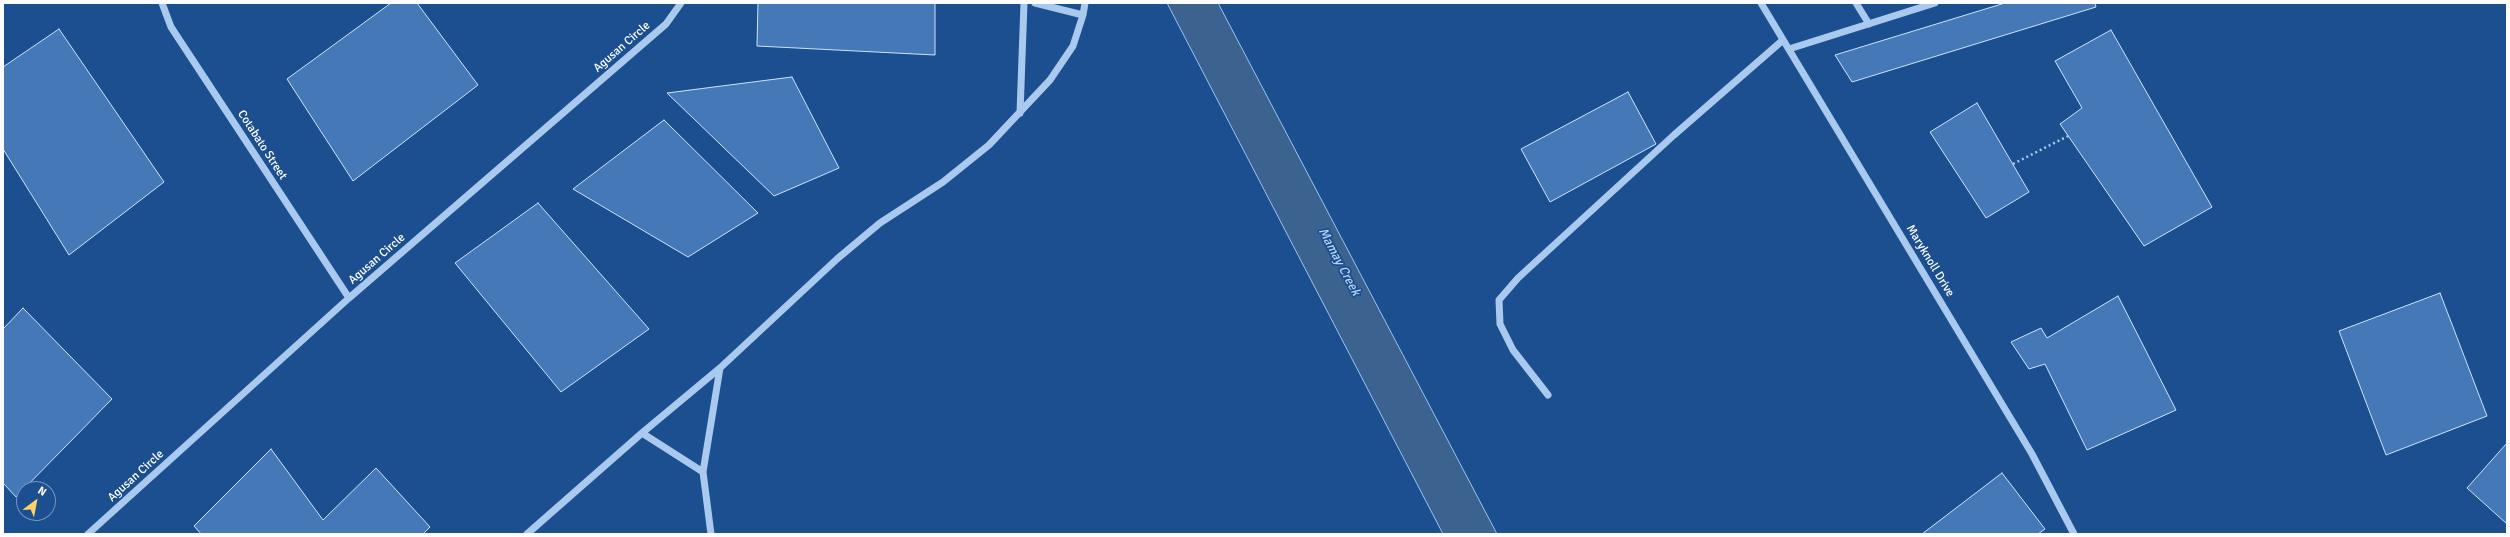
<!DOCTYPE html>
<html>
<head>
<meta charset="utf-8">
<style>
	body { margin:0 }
	#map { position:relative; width:2510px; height:537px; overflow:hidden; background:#1b4f8f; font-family:Signika,sans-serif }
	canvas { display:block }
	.frame { position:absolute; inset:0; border:4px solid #fff; pointer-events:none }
	.north { position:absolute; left:16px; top:481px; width:40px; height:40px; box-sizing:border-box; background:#1b4f8f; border:1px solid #7695bc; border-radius:50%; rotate:32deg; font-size:11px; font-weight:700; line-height:16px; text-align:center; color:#fff }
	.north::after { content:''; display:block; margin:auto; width:14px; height:18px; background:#ffd166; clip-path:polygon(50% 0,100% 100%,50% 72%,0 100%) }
</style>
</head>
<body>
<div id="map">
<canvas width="2510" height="537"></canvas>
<div class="frame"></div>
<div class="north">N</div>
</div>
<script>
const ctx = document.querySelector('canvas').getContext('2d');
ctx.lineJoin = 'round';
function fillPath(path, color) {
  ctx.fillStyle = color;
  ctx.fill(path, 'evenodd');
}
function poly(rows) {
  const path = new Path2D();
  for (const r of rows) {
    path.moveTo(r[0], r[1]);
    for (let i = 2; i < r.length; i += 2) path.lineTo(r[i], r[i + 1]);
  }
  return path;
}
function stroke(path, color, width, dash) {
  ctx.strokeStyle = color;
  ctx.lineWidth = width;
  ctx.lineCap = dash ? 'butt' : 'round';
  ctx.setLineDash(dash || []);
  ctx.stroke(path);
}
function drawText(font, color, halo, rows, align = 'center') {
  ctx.font = font + ' Signika,sans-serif';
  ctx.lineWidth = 3.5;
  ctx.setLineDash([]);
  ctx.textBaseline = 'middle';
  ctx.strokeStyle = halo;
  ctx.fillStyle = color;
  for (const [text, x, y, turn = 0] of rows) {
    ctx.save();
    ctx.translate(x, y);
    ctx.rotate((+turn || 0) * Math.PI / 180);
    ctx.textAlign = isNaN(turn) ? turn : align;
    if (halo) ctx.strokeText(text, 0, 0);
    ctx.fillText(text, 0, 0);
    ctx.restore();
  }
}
const water = poly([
	[1167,3,1218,3,1497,534,1443,534,1167,3]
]);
fillPath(water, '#3c6290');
stroke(water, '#9cc4f0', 1);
const building = poly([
	[391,3,417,3,478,85,353,181,287,79,391,3],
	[758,3,935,3,935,55,757,46,758,3],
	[2005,3,2095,3,2096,7,1852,82,1835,55,2005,3],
	[59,29,164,182,69,255,3,149,3,67,59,29],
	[2111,30,2212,207,2144,246,2060,124,2082,108,2055,61,2111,30],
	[792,77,839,168,774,196,667,93,792,77],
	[1628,92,1656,144,1550,202,1521,149,1628,92],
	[1977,103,2029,192,1986,218,1930,132,1977,103],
	[664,120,758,213,688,257,573,189,664,120],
	[538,203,649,329,561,392,455,263,538,203],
	[2440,293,2487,416,2386,455,2339,331,2440,293],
	[2118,296,2176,410,2087,450,2045,364,2029,369,2011,342,2041,328,2047,338,2118,296],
	[23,308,112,399,16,497,3,483,3,329,23,308],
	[2507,443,2507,524,2467,488,2507,443],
	[271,449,323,520,376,468,430,527,423,534,201,534,194,526,271,449],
	[2002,473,2045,529,2038,534,1922,534,2002,473]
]);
fillPath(building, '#4478b7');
stroke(building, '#cfe3fa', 1);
stroke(poly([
	[2013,164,2068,136]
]), '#a9c9ee', 2.5, [2, 3]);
stroke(poly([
	[162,3,171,27,349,298],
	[1035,3,1083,15],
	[1761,3,2032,454,2074,534],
	[1856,3,1869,24],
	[1789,49,1935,3],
	[1020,113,1024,3],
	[1548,395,1513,350,1500,324,1499,300,1518,278,1674,135,1783,40],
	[642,433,703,472],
	[88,534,349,298,666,24,681,3],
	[527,534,642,433,720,368,837,259,880,223,943,182,989,145,1050,80,1073,46,1083,15,1085,3],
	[711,534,703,472,720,368]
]), '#a9c9ee', 7);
drawText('12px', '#fff', '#1b4f8f', [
	["Agusan Circle",622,47,-41],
	["Cotabato Street",262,145,57],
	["Agusan Circle",377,259,-41],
	["Maryknoll Drive",1930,261,59],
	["Agusan Circle",136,476,-42]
]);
drawText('italic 13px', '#b5d3f5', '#1b4f8f', [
	["Mamay Creek",1339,262,62]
]);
</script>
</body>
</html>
